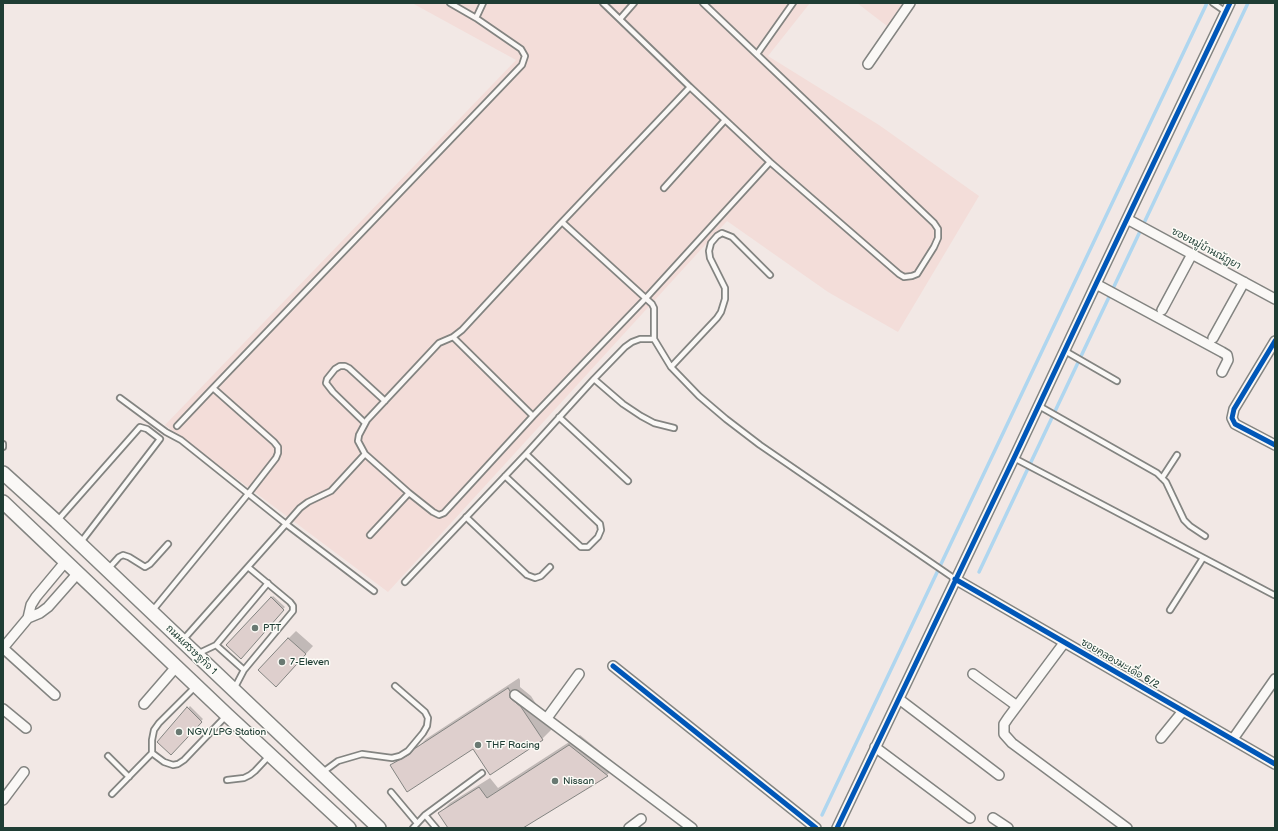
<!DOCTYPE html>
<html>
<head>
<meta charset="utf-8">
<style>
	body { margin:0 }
	#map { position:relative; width:1278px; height:831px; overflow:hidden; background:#f2e8e5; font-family:"Balsamiq Sans",sans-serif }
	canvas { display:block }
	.frame { position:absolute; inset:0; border:4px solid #1f3d34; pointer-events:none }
</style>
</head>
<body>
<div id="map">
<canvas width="1278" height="831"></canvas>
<div class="frame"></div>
</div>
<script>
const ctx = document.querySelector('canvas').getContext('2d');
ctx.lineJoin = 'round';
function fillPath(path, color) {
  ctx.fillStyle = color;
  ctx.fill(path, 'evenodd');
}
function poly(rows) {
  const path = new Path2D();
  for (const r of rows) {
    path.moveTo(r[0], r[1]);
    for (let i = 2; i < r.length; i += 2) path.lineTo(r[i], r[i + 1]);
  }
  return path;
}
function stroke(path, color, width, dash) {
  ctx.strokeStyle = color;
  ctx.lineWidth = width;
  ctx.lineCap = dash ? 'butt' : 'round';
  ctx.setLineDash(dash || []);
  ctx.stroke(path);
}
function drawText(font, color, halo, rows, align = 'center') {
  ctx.font = font + ' "Balsamiq Sans","Playpen Sans Thai",sans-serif';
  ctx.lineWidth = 3;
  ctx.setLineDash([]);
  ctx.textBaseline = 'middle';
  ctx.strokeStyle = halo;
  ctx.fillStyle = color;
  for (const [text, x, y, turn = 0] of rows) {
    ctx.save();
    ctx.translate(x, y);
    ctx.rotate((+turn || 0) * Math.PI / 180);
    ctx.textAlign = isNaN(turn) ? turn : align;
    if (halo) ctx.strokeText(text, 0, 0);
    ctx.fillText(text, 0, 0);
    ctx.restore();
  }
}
fillPath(poly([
	[412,3,810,3,768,56,879,125,979,196,898,332,828,292,727,221,388,592,165,425,516,60],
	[857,3,903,3,887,26]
]), '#f3ddd9');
fillPath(poly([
	[273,596,285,607,243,655,227,645],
	[296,631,313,646,284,678,288,639],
	[519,678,520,680,520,687,531,696,552,729,542,739,473,748,391,766,401,755,420,745,426,739],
	[190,706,203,719,171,754,158,742],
	[580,735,617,765,607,775,521,828,449,828,440,813,450,803,490,778,498,788]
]), '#0003');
stroke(poly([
	[979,572,1248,3],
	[822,815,1207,3]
]), '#afd6ef', 3.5);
const building = poly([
	[271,597,284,610,241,659,226,645,271,597],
	[288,638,306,654,276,687,258,670,288,638],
	[508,688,510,691,510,698,521,707,543,740,490,775,473,749,407,792,390,765,410,754,414,749,508,688],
	[187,707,202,722,171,755,157,742,187,707],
	[569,745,608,776,523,828,448,828,438,813,479,787,487,798,569,745]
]);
fillPath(building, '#decfcd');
stroke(building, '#838481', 1);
const lane = poly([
	[450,3,476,18],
	[603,3,690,87,562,222,652,304,654,308,654,339,671,367,699,396,726,419,760,445,955,579],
	[1213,3,1226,12],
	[620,19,634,3],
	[757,54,793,3],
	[690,87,770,162,899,274,904,277,912,276,917,274,934,247,938,238,938,229,934,223,703,3],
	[664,188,725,120],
	[453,337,533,416,646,298,770,162],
	[1065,351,1117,381],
	[671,367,717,318,721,312,725,299,725,288,710,258,709,251,711,243,717,236,722,233,732,237,770,275],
	[594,379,623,404,641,416,654,423,674,428],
	[120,398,166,432,181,440,286,524,183,640],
	[1039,406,1157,473,1166,482,1184,520,1190,526,1205,536],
	[559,417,628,481],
	[365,423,333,392,326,383,327,379,335,369,340,366,345,366,349,368,385,401],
	[177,426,213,388],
	[3,444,3,447],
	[365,454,358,441,359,435,367,420,439,343,453,337,462,330,562,222],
	[1014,458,1274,595],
	[505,476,581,547,588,547,598,537,601,530,600,524,526,454],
	[1162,478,1177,455],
	[466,517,527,575,535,578,541,576,550,567],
	[58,520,140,427,147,429,160,439,81,542],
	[370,535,409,493],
	[109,568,119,557,123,555,129,557,145,567,150,564,168,544],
	[405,582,526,454,594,379,625,347,632,342,640,339,654,339],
	[374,591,286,524,300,508,308,502,331,491,365,454,409,493,433,512,439,515,444,513,533,416],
	[153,610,248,494,276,458,278,453,278,447,274,442,213,388,522,65,525,56,521,49,476,18,483,3],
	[1170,610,1203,558],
	[216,645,268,583],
	[197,654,216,645,244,670,234,689],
	[244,670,293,611,293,606,290,602,248,567],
	[196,686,159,723,154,730,152,740,152,753,164,762,173,765,178,764,184,760,227,715],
	[108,756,129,777],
	[323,772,338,761,362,754,392,758,400,756,408,751,423,733,427,726,428,718,425,712,395,686],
	[227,780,244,778,250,775,255,771,269,756],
	[391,792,417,823],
	[112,794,152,753],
	[425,815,436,828],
	[413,828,425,815,482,773]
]);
const street = poly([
	[868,64,910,3],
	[1127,219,1275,299],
	[1096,284,1222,352,1227,355,1228,360,1222,372],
	[1162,310,1192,254],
	[1213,338,1244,282],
	[1275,341,1234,409,1232,418,1235,424,1275,445],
	[955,579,1275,764],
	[28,618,40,613,48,607,78,573],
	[1064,643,1008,718,1004,724,1004,734,1012,743,1127,828],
	[3,648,28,618,31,605,36,597,66,561],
	[3,648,55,695],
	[613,666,816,828],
	[973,674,1017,706],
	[515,695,692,828],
	[899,699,999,775],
	[144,704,176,667],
	[3,709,26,728],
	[547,718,579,674],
	[1161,738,1183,711],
	[1233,739,1275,679],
	[875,747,970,818],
	[3,800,24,772],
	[993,818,1008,828],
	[629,828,641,819],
	[837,828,1014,458,1096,284,1230,3]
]);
const secondary = poly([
	[3,473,56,521,379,828],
	[3,502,227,715,349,828]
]);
stroke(lane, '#838481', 8);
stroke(street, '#838481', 12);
stroke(secondary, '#838481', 16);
stroke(lane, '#faf8f6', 4.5);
stroke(street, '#faf8f6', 9);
stroke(secondary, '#faf8f6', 13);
stroke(poly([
	[1275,341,1234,409,1232,418,1235,424,1275,445],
	[955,579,1275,764],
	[613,666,816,828],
	[837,828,1014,458,1096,284,1230,3]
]), '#0057b8', 5);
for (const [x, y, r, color] of [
	[255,628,4,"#697972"],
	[282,662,4,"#697972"],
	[179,732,4,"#697972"],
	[478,745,4,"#697972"],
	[555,781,4,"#697972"]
]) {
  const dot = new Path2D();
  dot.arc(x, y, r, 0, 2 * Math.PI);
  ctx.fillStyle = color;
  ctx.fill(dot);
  stroke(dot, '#fdfcf7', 1.5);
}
drawText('10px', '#1f3d34', '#fdfcf7', [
	["ซอยหมู่บ้านณัฏยา",1206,249,28],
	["ถนนเศรษฐกิจ 1",191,650,44],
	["ซอยคลองมะเดื่อ 6/2",1120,664,30]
]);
drawText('10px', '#1f3d34', '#fdfcf7', [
	["PTT",263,628],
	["7-Eleven",290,662],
	["NGV/LPG Station",187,732],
	["THF Racing",486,745],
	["Nissan",563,781]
], 'left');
</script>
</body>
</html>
